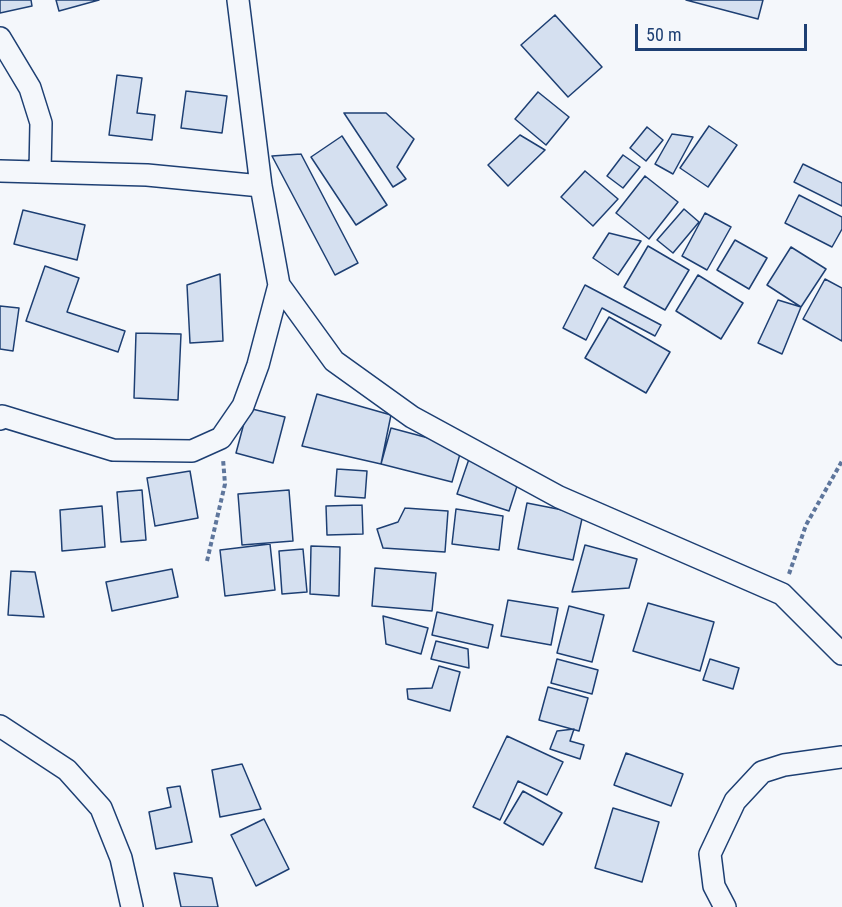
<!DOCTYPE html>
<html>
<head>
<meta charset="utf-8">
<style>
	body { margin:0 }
	#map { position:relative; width:842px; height:907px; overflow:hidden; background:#f4f7fb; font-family:"Roboto Condensed",sans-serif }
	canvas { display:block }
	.scale { position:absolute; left:635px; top:24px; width:172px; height:27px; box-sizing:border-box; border:3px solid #1d3f73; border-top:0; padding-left:8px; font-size:18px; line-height:21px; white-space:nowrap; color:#1d3f73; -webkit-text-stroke:4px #f4f7fb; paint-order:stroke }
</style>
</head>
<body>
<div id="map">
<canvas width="842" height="907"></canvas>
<div class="scale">50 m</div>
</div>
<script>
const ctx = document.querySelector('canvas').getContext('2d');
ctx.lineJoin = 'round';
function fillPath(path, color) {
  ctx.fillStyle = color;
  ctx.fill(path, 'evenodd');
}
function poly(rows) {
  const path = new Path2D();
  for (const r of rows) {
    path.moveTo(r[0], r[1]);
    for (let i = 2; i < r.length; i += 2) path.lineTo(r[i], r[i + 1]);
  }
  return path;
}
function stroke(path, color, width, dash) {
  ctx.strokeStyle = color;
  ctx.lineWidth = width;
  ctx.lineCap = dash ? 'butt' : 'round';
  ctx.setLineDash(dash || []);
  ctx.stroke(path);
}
const building = poly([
	[0,0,31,0,32,6,0,13,0,0],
	[56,0,99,0,59,11,56,0],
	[686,0,763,0,758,19,686,0],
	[555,15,602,67,568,97,521,45,555,15],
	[117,75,142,78,137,113,155,115,152,140,109,135,117,75],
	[186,91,227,96,222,133,181,128,186,91],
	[538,92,569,117,546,145,515,119,538,92],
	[344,113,386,113,414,139,397,167,406,179,393,187,344,113],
	[709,126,737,145,708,187,680,168,709,126],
	[647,127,663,140,646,161,630,148,647,127],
	[672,134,693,137,673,174,655,164,672,134],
	[520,135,545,150,508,186,488,165,520,135],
	[342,136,387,205,356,225,311,157,342,136],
	[301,154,358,263,335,275,272,156,301,154],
	[623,155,640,167,623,188,607,176,623,155],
	[803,164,842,183,842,206,794,182,803,164],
	[585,171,618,199,593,226,561,197,585,171],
	[645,176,678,202,649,239,616,213,645,176],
	[799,195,842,217,842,229,832,247,785,223,799,195],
	[684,209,699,222,673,253,657,240,684,209],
	[23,210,85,225,77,260,14,244,23,210],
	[705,213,731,227,707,270,682,256,705,213],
	[609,233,641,241,618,275,593,258,609,233],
	[735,240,767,258,749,289,717,270,735,240],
	[648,246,689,270,665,310,624,287,648,246],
	[791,247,826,269,801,307,767,285,791,247],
	[45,266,79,278,67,312,125,331,118,352,26,321,45,266],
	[220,274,223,341,190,343,187,285,220,274],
	[698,275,743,303,721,339,676,311,698,275],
	[825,279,842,288,842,341,803,319,825,279],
	[585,285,661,325,655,336,602,308,586,340,563,328,585,285],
	[778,300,801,307,782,354,758,343,778,300],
	[0,306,19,308,13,351,0,349,0,306],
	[609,317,670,352,646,393,585,358,609,317],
	[136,333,181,334,178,400,134,398,136,333],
	[317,394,391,415,381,464,302,446,317,394],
	[248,408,285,417,273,463,236,453,248,408],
	[391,428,462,447,452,482,381,464,391,428],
	[469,459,518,483,509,511,457,494,469,459],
	[337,469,367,471,365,498,335,496,337,469],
	[190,471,198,518,155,526,147,478,190,471],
	[142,490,146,540,121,542,117,492,142,490],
	[289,490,293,541,242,545,238,494,289,490],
	[527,503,583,514,573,560,518,549,527,503],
	[362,505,363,534,327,535,326,506,362,505],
	[102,506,105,547,62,551,60,510,102,506],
	[405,508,448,511,445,552,383,548,377,529,398,522,405,508],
	[456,509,503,516,499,550,452,544,456,509],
	[270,544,275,590,225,596,220,550,270,544],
	[585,545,637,559,629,588,572,592,585,545],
	[311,546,340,547,339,596,310,594,311,546],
	[303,549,307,592,282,594,279,551,303,549],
	[375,568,436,573,432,611,372,606,375,568],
	[172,569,178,597,112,611,106,582,172,569],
	[11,571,35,572,44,617,8,615,11,571],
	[508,600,558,608,551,645,501,636,508,600],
	[648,603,714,622,700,671,633,651,648,603],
	[569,606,604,615,592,662,557,653,569,606],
	[437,612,493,625,488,648,432,635,437,612],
	[383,616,428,628,421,654,386,644,383,616],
	[436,641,468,649,469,668,431,659,436,641],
	[557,659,598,670,592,694,551,683,557,659],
	[710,659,739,668,733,689,703,680,710,659],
	[439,666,460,672,450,711,408,699,407,689,432,688,439,666],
	[548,687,588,698,579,731,539,720,548,687],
	[574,729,570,741,584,745,580,759,550,749,557,731,574,729],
	[507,736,563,762,547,795,518,781,500,820,473,807,507,736],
	[626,753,683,774,671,806,614,785,626,753],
	[242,764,261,809,220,817,212,770,242,764],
	[180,786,192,842,156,849,149,812,171,807,167,788,180,786],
	[523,791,562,813,543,845,504,823,523,791],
	[613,808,659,822,642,882,595,868,613,808],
	[264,819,289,869,256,886,231,835,264,819],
	[174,873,212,878,218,907,181,907,174,873]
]);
fillPath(building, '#d5e0f0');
stroke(building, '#1d3f73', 1.5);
const street = poly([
	[238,0,261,186,279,285,334,361,412,417,559,497,782,594,842,654],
	[0,38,30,88,41,123,40,172],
	[0,171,147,175,261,186],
	[0,419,2,416,113,450,192,451,221,438,243,406,258,365,279,285],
	[0,726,67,770,101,808,121,858,132,907],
	[725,907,714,886,710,854,735,801,762,772,784,765,842,757]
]);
stroke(street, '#1d3f73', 24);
stroke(poly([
	[207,561,225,484,223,459],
	[789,574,806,525,842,461]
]), '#5e769c', 4, [4.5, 3]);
stroke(street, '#f4f7fb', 21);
</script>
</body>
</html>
